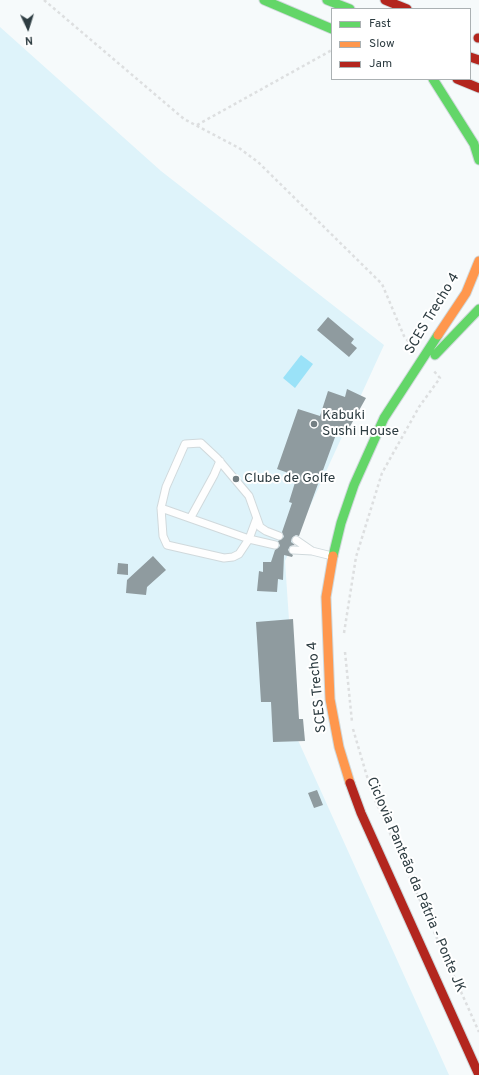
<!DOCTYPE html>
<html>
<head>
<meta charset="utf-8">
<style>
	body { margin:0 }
	#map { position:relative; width:479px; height:1075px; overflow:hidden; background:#f6fafb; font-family:Overpass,sans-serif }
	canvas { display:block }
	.legend { position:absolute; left:331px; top:8px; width:140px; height:72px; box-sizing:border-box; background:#fff; border:1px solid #abb1b3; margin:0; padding:5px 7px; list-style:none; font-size:12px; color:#2e3d42 }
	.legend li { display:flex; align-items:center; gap:8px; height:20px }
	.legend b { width:20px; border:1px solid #abb1b3 }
	.north { position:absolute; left:8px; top:8px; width:40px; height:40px; -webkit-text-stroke:3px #fff; paint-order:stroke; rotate:176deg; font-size:11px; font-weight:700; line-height:16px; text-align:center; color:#2e3d42 }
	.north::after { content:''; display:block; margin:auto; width:14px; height:18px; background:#2e3d42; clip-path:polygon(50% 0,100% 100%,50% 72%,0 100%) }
</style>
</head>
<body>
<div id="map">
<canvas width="479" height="1075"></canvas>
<ul class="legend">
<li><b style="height:5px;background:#63d668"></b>Fast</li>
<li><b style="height:5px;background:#ff974d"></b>Slow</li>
<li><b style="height:5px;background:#b3261e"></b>Jam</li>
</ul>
<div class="north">N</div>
</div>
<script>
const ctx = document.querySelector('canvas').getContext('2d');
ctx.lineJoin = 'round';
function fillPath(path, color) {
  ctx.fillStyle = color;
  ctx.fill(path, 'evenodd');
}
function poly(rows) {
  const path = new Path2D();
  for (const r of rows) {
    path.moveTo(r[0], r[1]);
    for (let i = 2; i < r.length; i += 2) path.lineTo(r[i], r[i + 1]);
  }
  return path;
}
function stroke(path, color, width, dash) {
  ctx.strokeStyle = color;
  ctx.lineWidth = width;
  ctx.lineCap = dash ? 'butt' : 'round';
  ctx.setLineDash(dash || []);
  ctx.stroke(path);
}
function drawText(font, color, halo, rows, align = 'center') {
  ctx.font = font + ' Overpass,sans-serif';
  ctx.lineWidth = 4;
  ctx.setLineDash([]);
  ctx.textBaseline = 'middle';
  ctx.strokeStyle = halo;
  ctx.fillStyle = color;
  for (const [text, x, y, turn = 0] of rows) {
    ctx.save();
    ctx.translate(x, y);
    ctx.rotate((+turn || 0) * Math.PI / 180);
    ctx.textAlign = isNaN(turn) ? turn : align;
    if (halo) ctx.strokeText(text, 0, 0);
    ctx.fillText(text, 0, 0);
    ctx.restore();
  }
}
fillPath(poly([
	[0,27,161,171,384,345,285,561,297,738,449,1075,0,1075]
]), '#def3fa');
fillPath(poly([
	[301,355,313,364,295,388,283,378]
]), '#9ae2f8');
fillPath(poly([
	[328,317,354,339,351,343,357,348,349,357,317,330],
	[347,389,366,398,348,430,345,429,344,431,338,429,299,536,296,535,292,538,291,542,295,545,290,546,288,550,293,555,292,557,284,555,283,580,278,579,277,592,257,591,259,571,263,572,263,562,271,562,275,550,280,546,278,541,284,537,282,532,292,503,289,502,297,476,277,469,298,409,320,416,328,391,345,397],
	[153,556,166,570,147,587,146,595,126,593,127,580],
	[118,563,128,564,128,575,117,574],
	[293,619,299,719,303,719,305,741,273,742,271,702,261,702,256,622],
	[317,790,323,805,314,808,308,793]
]), '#8f9b9f');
const lane = poly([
	[161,508,249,539,275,545],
	[191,517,214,475,220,461],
	[256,520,249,539,239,554,233,557,224,558,167,545,163,536,161,508,166,487,185,444,201,443,217,458,249,496,260,527,266,531,279,536],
	[296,540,312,551],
	[293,550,312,551,332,556]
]);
const fast = poly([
	[264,0,332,29],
	[327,0,350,9],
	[433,79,474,144,479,160],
	[435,355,479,309],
	[333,556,341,523,354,485,384,418,438,335]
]);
const slow = poly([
	[438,335,466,293,479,261],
	[333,556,326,597,330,699,339,747,350,783]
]);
const jam = poly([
	[385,0,407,9],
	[478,38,479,38],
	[470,57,479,60],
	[457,79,479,88],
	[350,783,361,813,479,1075]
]);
stroke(lane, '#d0d9dc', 9);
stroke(fast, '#d0d9dc', 11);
stroke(slow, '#d0d9dc', 11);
stroke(jam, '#d0d9dc', 11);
stroke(poly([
	[44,0,184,119,239,148,258,162,382,284,404,336,412,346],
	[197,125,332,50],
	[344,633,356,557,382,473,419,407,440,378,433,370],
	[345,652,352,722],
	[353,729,371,790],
	[375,800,479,1032]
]), '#dddfe0', 2.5, [3, 3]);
stroke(lane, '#fefefe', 7);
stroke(fast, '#63d668', 9);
stroke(slow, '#ff974d', 9);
stroke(jam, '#b3261e', 9);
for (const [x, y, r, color] of [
	[314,424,4,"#747f83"],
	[236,479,4,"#747f83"]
]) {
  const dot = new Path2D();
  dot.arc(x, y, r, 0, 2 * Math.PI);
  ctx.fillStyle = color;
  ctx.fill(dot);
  stroke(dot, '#fff', 1.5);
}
drawText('14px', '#2e3d42', '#fff', [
	["SCES Trecho 4",433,314,-59],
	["SCES Trecho 4",318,687,-96],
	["Ciclovia Panteão da Pátria - Ponte JK",415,885,67]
]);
drawText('14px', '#2e3d42', '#fff', [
	["Kabuki",322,416],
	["Sushi House",322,432],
	["Clube de Golfe",244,479]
], 'left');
</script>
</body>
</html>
